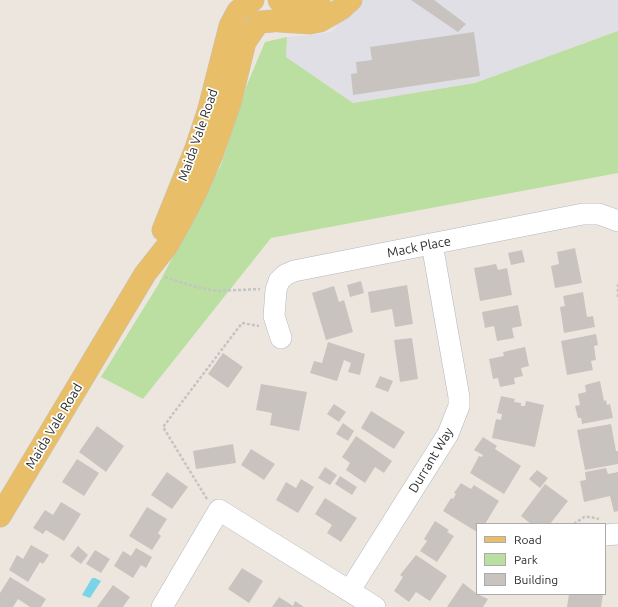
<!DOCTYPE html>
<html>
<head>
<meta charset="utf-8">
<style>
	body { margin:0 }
	#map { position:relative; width:618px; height:607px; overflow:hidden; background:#ede6df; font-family:Ubuntu,sans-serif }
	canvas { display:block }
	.legend { position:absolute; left:476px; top:523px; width:130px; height:72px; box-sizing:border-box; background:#fff; border:1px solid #ababab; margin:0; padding:5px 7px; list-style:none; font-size:12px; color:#2c2c2c }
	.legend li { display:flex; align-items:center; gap:8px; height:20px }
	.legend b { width:20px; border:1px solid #ababab }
</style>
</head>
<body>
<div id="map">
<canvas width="618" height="607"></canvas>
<ul class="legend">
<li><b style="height:5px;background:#e8be69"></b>Road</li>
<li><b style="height:11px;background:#bbdfa0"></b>Park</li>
<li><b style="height:11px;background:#c8c3bf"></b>Building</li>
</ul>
</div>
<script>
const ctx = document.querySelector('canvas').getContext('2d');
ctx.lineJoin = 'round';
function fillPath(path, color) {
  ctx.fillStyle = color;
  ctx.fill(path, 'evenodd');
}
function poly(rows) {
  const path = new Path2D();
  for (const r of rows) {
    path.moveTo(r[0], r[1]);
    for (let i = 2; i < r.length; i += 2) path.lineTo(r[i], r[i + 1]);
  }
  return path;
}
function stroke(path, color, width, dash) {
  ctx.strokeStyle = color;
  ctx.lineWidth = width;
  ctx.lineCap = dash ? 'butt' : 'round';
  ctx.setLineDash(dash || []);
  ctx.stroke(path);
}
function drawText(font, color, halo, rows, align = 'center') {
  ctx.font = font + ' Ubuntu,sans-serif';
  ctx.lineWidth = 3.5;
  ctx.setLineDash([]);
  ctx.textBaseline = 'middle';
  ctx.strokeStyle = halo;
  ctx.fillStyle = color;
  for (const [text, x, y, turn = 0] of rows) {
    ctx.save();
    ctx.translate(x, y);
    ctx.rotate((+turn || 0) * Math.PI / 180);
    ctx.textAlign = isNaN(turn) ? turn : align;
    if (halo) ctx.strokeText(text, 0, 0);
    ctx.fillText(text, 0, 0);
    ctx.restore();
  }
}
fillPath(poly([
	[361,0,618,0,618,31,475,83,353,103,286,57,287,37,313,35,331,32]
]), '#e0dfe6');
fillPath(poly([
	[618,31,618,173,271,238,143,399,101,377,158,285,221,165,246,87,265,42,287,37,286,57,353,103,475,83]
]), '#bbdfa0');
fillPath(poly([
	[92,578,95,578,101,581,90,598,82,595]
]), '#7ad4e7');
fillPath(poly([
	[411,0,434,0,466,24,458,32],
	[474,32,480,76,353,95,351,74,357,73,356,62,372,60,370,47],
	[575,248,582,283,555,288,551,266,559,264,557,252],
	[522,250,525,262,511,265,508,253],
	[496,264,498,270,507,268,512,295,480,301,474,268],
	[361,281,364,293,350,297,347,285],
	[407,285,413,324,395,327,392,309,371,313,368,292],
	[334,286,339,302,344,300,353,332,326,340,312,293],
	[583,292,587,317,593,316,595,327,564,333,560,307,565,306,563,296],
	[518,305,522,326,512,328,514,338,497,341,494,326,485,328,482,312],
	[596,334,598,345,594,346,596,360,591,361,593,370,567,375,561,341],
	[412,338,418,379,400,382,394,340],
	[328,342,365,354,360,375,348,372,351,363,344,360,337,381,310,373,314,361,322,363],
	[525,347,529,366,521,368,523,376,514,378,515,384,500,387,498,378,493,379,489,359,504,356,503,352],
	[223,353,243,367,228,388,208,374],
	[380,376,393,381,388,392,375,387],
	[600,381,604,401,606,400,607,405,610,404,613,418,582,424,581,418,578,418,575,406,580,405,578,394,586,392,585,385],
	[261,384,307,392,299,431,270,425,272,413,256,410],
	[501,396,515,399,514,402,521,403,521,406,525,406,526,401,544,405,535,447,492,438,496,419,501,420,502,414,497,413],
	[334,404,346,412,339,422,327,414],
	[371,411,405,432,394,449,361,428],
	[343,423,354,431,348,441,336,434],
	[611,424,616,451,618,451,618,464,585,470,577,430],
	[97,426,124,446,106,472,79,452],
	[356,436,392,461,384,473,375,467,365,483,346,470,350,463,342,457],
	[483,437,497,446,495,449,521,466,504,494,470,473,479,456,482,457,483,455,474,450],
	[233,444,236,463,196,469,193,451],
	[251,449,275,464,264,480,241,465],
	[77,459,99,473,84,496,62,482],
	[325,467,337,475,330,485,318,478],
	[606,468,608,474,618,472,618,511,614,512,610,496,584,502,580,481,586,480,585,472],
	[537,470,548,478,540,488,529,479],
	[167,472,188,487,172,509,151,495],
	[340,476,357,487,352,495,335,484],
	[301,479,314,487,298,513,276,500,286,482,296,488],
	[461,483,471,489,474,485,499,501,485,524,477,524,477,532,443,511,451,498,453,499,456,494,454,493],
	[545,484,568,501,550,524,531,524,521,516],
	[325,498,357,518,341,542,327,533,332,525,315,514],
	[61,502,81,514,64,541,46,530,43,534,33,528,45,510,53,515],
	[147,507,167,519,158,533,161,536,152,550,129,536],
	[435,521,449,530,447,532,454,536,437,562,420,551,427,541,424,539],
	[31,545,49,555,43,564,40,562,28,582,9,570,17,555,23,559],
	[78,546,88,555,81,564,70,556],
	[136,548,152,557,146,568,141,565,133,578,114,566,123,551,131,556],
	[95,550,110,559,101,573,86,564],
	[416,555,447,576,430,601,416,592,409,602,394,591,403,577,400,575],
	[242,568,263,581,249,603,228,589],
	[10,577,46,599,41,607,30,607,18,599,13,607,0,607,0,593],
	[463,583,477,594,488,599,483,607,447,607],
	[113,585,130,597,123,607,97,607],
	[569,594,603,594,601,607,567,607],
	[279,597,293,606,295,601,304,607,272,607]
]), '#c8c3bf');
const minor = poly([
	[281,338,274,316,276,290,279,281,285,275,294,271,583,214,599,214,618,221],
	[605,535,618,534],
	[350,590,448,434,459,406,459,397,432,244],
	[162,607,219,510,375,607]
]);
const major = poly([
	[279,0,307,3,319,0],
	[279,21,310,23,320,21,341,9,351,0],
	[163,230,196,148,208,112,230,26,238,11,253,0],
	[0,516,145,274,167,246,181,221,196,192,212,155,230,103,245,42,256,26,260,22,273,21]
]);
stroke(minor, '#b3b6be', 22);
stroke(major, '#c4c4c4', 23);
stroke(poly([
	[165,277,196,287,217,291,260,289],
	[618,284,618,299],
	[207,499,163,427,242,323,259,326],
	[574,524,584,517,591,517,599,519]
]), '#c4c4c4', 2.5, [3, 2]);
stroke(minor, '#fff', 21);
stroke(major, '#e8be69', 22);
drawText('13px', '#2c2c2c', '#fff', [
	["Maida Vale Road",198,135,-71],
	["Mack Place",419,247,-11],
	["Maida Vale Road",54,426,-59],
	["Durrant Way",431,460,-59]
]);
</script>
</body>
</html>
